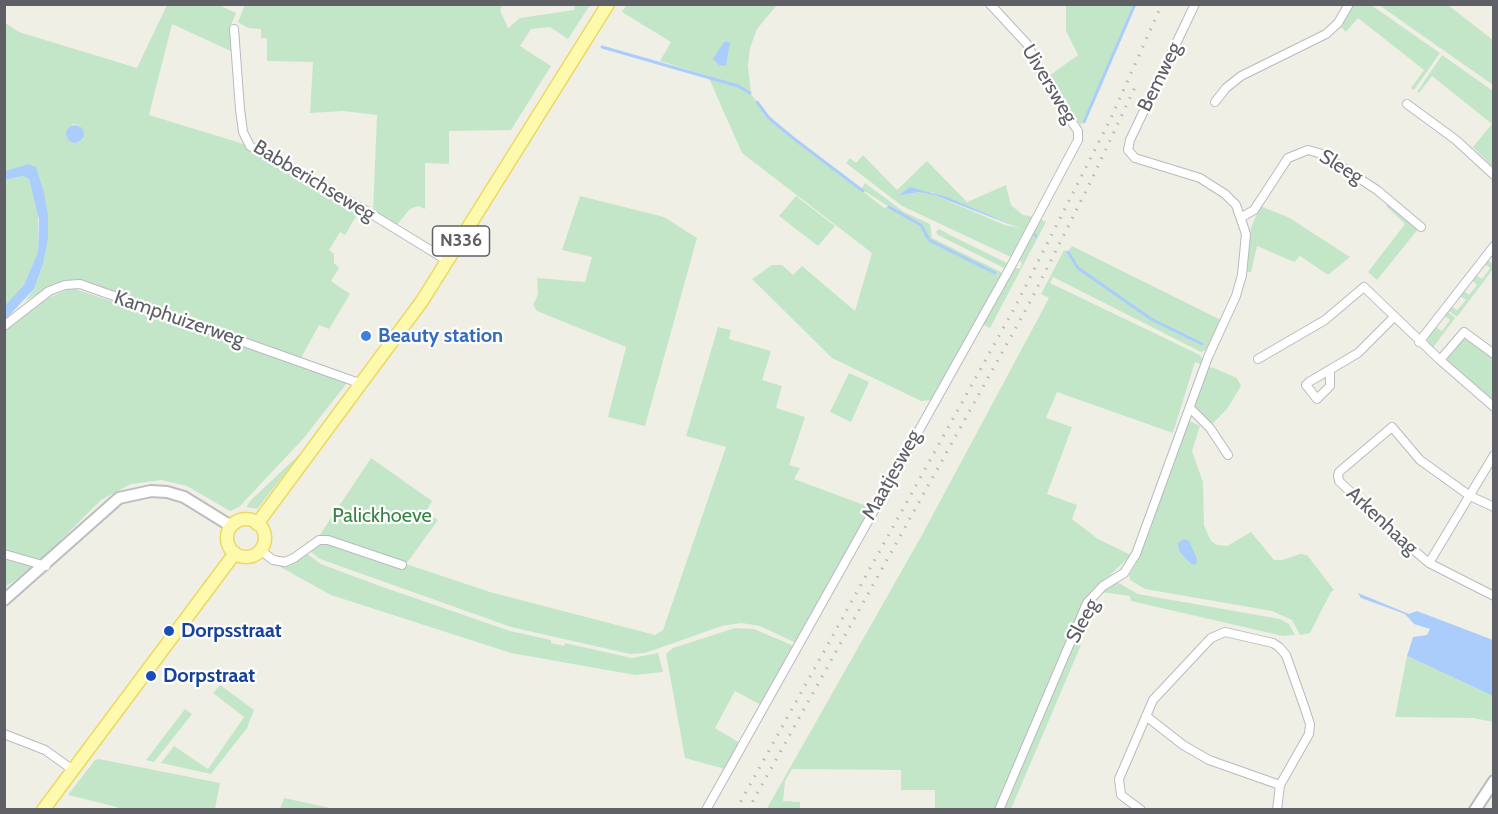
<!DOCTYPE html>
<html>
<head>
<meta charset="utf-8">
<style>
	body { margin:0 }
	#map { position:relative; width:1498px; height:814px; overflow:hidden; background:#f0efe6; font-family:Cabin,sans-serif }
	canvas { display:block }
	.frame { position:absolute; inset:0; border:6px solid #5e6066; pointer-events:none }
</style>
</head>
<body>
<div id="map">
<canvas width="1498" height="814"></canvas>
<div class="frame"></div>
</div>
<script>
const ctx = document.querySelector('canvas').getContext('2d');
ctx.lineJoin = 'round';
function fillPath(path, color) {
  ctx.fillStyle = color;
  ctx.fill(path, 'evenodd');
}
function poly(rows) {
  const path = new Path2D();
  for (const r of rows) {
    if (r.length === 3) {
      path.moveTo(r[0] + r[2], r[1]);
      path.arc(r[0], r[1], r[2], 0, 2 * Math.PI);
      continue;
    }
    path.moveTo(r[0], r[1]);
    for (let i = 2; i < r.length; i += 2) path.lineTo(r[i], r[i + 1]);
  }
  return path;
}
function stroke(path, color, width, dash) {
  ctx.strokeStyle = color;
  ctx.lineWidth = width;
  ctx.lineCap = dash ? 'butt' : 'round';
  ctx.setLineDash(dash || []);
  ctx.stroke(path);
}
function drawText(font, color, halo, rows, align = 'center') {
  ctx.font = font + ' Cabin,sans-serif';
  ctx.lineWidth = 4.5;
  ctx.setLineDash([]);
  ctx.textBaseline = 'middle';
  ctx.strokeStyle = halo;
  ctx.fillStyle = color;
  for (const [text, x, y, turn = 0] of rows) {
    ctx.save();
    ctx.translate(x, y);
    ctx.rotate((+turn || 0) * Math.PI / 180);
    ctx.textAlign = isNaN(turn) ? turn : align;
    if (halo) ctx.strokeText(text, 0, 0);
    ctx.fillText(text, 0, 0);
    ctx.restore();
  }
}
fillPath(poly([
	[503,4,500,10,508,28,520,18,574,10,575,5,590,5,568,39,550,27,531,29,520,46,551,66,511,130,449,131,449,164,425,163,425,209,418,206,410,209,396,226,373,212,377,115,343,111,310,113,313,62,267,61,267,38,261,38,261,29,248,28,238,22,245,5],
	[627,4,777,5,757,29,750,48,748,66,751,94,768,117,884,208,888,206,861,189,865,183,904,212,930,224,932,238,1001,272,1003,276,931,400,921,401,832,358,752,279,772,265,782,265,793,275,802,266,855,311,872,253,742,153,708,76,660,61,671,42,622,12],
	[167,5,219,5,236,13,230,27,233,52,172,24,149,115,247,145,360,210,345,235,340,232,329,250,334,254,334,263,339,268,331,281,350,294,329,329,319,325,301,358,184,318,68,282,56,284,25,301,34,289,43,264,48,240,48,215,28,164,5,171,4,22,19,32,137,68],
	[73,124,79,125,83,139,78,143,70,141,66,136],
	[1066,5,1135,5,1081,125,1066,107,1049,76,1078,55,1066,31],
	[1352,5,1371,5,1440,53,1414,90,1411,88,1424,70,1358,18,1346,32,1341,27],
	[1379,5,1448,5,1493,40,1493,85],
	[1442,55,1493,91,1493,167,1473,147,1492,124,1432,76,1419,93,1417,92],
	[863,155,897,190,927,161,967,202,1006,185,1011,205,1023,215,1035,217,1013,258,902,206,846,163,850,158,856,163],
	[907,190,931,192,1023,229,1005,225,934,195,918,192,899,196],
	[23,176,29,179,38,212,38,252,24,285,5,305,5,180],
	[580,196,664,217,697,238,645,426,608,417,626,347,537,311,533,305,538,294,537,278,585,282,592,257,562,250],
	[796,196,835,226,818,246,779,216],
	[1389,202,1419,228,1377,280,1368,272,1405,224,1386,206],
	[1260,206,1288,217,1350,257,1328,275,1300,256,1294,262,1257,246,1251,272,1247,272,1251,228],
	[1040,219,1046,222,990,328,982,324,1014,267,1020,269,1022,263,1018,260],
	[939,229,950,235,1009,264,1004,268,938,235,936,232],
	[1072,246,1221,320,1206,350,1201,352,1053,277,1050,283,1200,355,1203,361,1202,365,1195,362,1173,433,1057,392,1046,418,1072,427,1047,494,1077,505,1072,519,1098,539,1131,555,1087,597,997,809,935,809,935,790,901,790,901,770,792,769,785,781,783,801,800,802,800,809,766,810,922,535,1049,298,1041,294,1064,250,1068,252],
	[1488,260,1493,265,1493,269,1457,317,1449,311,1452,307,1457,310,1466,300,1460,296,1464,291,1469,295,1477,285,1472,280,1476,275,1482,279,1490,268,1485,264],
	[72,288,226,339,347,383,303,439,239,507,230,511,187,486,161,480,131,484,101,500,41,560,5,550,5,331,48,298],
	[1448,312,1455,318,1432,349,1427,344,1428,338,1436,327,1442,331,1450,320,1445,316],
	[718,327,731,330,729,339,771,351,762,380,782,386,776,408,805,417,789,465,800,468,794,479,872,508,796,643,760,626,741,623,722,626,645,653,630,654,511,627,320,559,310,551,319,545,317,539,371,458,432,501,426,512,438,520,406,564,490,592,655,635,663,630,726,447,686,436],
	[1462,338,1468,339,1493,358,1493,402,1448,362,1447,356],
	[1207,367,1214,368,1237,378,1241,386,1227,409,1212,424,1200,415,1194,404],
	[849,373,869,382,851,422,830,412],
	[1188,420,1200,426,1192,451,1203,482,1204,525,1211,541,1217,545,1227,546,1251,532,1274,560,1282,560,1300,554,1307,555,1334,590,1331,592,1310,633,1300,635,1292,620,1272,611,1145,589,1130,580,1129,575,1136,564],
	[301,453,257,509,246,507,252,499],
	[306,553,321,564,377,585,510,631,551,640,551,643,564,646,565,643,632,658,658,653,663,672,635,675,511,653,331,595,275,564,288,565],
	[4,559,30,566,31,569,5,587],
	[1117,582,1138,594,1280,619,1289,624,1295,635,1283,636,1131,601,1130,596,1101,592],
	[735,628,754,629,794,646,761,705,735,691,715,728,740,743,725,769,685,758,666,654,673,648],
	[1073,642,1081,645,1011,809,1003,810],
	[1407,656,1493,696,1493,722,1473,718,1395,717],
	[220,685,254,710,247,728,211,774,161,763,174,746,208,769,244,717,213,693],
	[185,709,192,714,154,762,146,760],
	[99,759,220,783,215,809,118,809,117,807,68,795,95,760],
	[284,798,335,809,280,809]
]), '#c4e6c8');
fillPath(poly([
	[724,42,730,42,726,66,719,65,713,59],
	[75,134,9],
	[28,164,36,167,44,193,48,215,48,240,43,264,34,289,5,320,5,305,24,285,38,252,39,219,29,179,23,176,5,180,5,171],
	[910,187,947,197,1024,230,934,195,918,192,898,196],
	[1184,539,1189,541,1197,559,1196,565,1191,564,1179,551,1178,543],
	[1358,593,1409,614,1417,611,1493,640,1493,696,1407,656,1413,637,1427,635,1430,629,1414,624,1405,614,1361,598]
]), '#aacdfc');
stroke(poly([
	[602,47,738,86,750,93],
	[757,102,769,118,793,138,863,191],
	[1084,122,1135,4],
	[889,207,921,225,929,240,995,273],
	[1035,235,1036,236],
	[1068,252,1078,268,1151,319,1202,344]
]), '#aacdfc', 3);
const minor = poly([
	[234,29,240,109,243,132,250,146,360,207,448,261],
	[1215,102,1226,88,1241,76,1326,34,1338,23,1349,4],
	[1407,104,1456,140,1494,175],
	[1242,217,1254,210,1288,158,1308,150,1322,154,1377,190,1421,227],
	[4,326,49,291,65,285,80,284,362,384],
	[1419,342,1494,246],
	[1494,354,1464,332,1440,360,1494,407],
	[1258,359,1325,320,1364,287,1440,360],
	[1330,370,1330,386,1317,399,1306,385,1309,382,1358,353,1394,317],
	[1190,408,1210,428,1228,455],
	[1494,507,1470,496,1420,460,1392,427,1339,472,1338,476,1339,481,1390,530,1429,563,1494,596],
	[260,550,273,560,285,562,294,558,319,540,328,540,402,565],
	[4,554,46,566],
	[1429,563,1494,455],
	[1146,716,1183,745,1209,760,1280,785],
	[4,734,45,750,73,770],
	[706,810,1010,268,1078,140,1078,131,1049,88,1027,44,990,4],
	[999,810,1087,603,1103,586,1124,573,1136,554,1208,357,1236,296,1242,275,1246,234,1236,205,1225,194,1200,178,1135,158,1128,150,1130,140,1195,4],
	[1141,810,1121,795,1119,779,1153,700,1211,638,1225,632,1273,643,1279,647,1286,655,1304,706,1310,724,1309,734,1280,785,1277,810]
]);
const tertiary = poly([
	[1475,810,1494,781]
]);
const secondary = poly([
	[4,600,119,498,151,491,167,492,184,497,231,526]
]);
const primary = poly([
	[246,538,19],
	[257,524,422,301,608,4],
	[43,810,235,553]
]);
stroke(minor, '#b9babf', 10);
stroke(tertiary, '#b9babf', 14);
stroke(secondary, '#bcbdc3', 14);
stroke(primary, '#edd962', 15);
stroke(minor, '#fff', 8);
stroke(tertiary, '#fff', 10);
stroke(secondary, '#fff', 10);
stroke(primary, '#fdfaae', 12);
stroke(poly([
	[736,810,1015,307,1111,118,1162,4],
	[748,810,1029,304,1090,183,1136,85]
]), '#b7b7b8', 3, [1.5, 8]);
for (const [x, y, r, color] of [
	[366,336,6,"#3f7fe0"],
	[169,631,6,"#1a4fb4"],
	[151,676,6,"#1a4fb4"]
]) {
  const dot = new Path2D();
  dot.arc(x, y, r, 0, 2 * Math.PI);
  ctx.fillStyle = color;
  ctx.fill(dot);
  stroke(dot, '#fff', 2);
}
for (const [x, y, w] of [
	[461,241,57]
]) {
  const box = new Path2D();
  box.roundRect(x - w / 2, y - 15, w, 30, 4.5);
  ctx.fillStyle = '#fff';
  ctx.fill(box);
  stroke(box, '#5e6066', 1.5);
}
drawText('bold 18px', '#5e6066', null, [
	["N336",461,241]
]);
drawText('20px', '#5e6066', '#fff', [
	["Bemweg",1160,77,-64],
	["Uiversweg",1049,84,59],
	["Sleeg",1341,167,31],
	["Babberichseweg",314,181,31],
	["Kamphuizerweg",179,319,19],
	["Maatjesweg",892,475,-61],
	["Arkenhaag",1382,521,43],
	["Sleeg",1083,621,-62]
]);
drawText('bold 20px', '#366cbe', '#fff', [
	["Beauty station",378,336]
], 'left');
drawText('20px', '#388345', '#fff', [
	["Palickhoeve",382,516]
]);
drawText('bold 20px', '#164399', '#fff', [
	["Dorpsstraat",181,631],
	["Dorpstraat",163,676]
], 'left');
</script>
</body>
</html>
